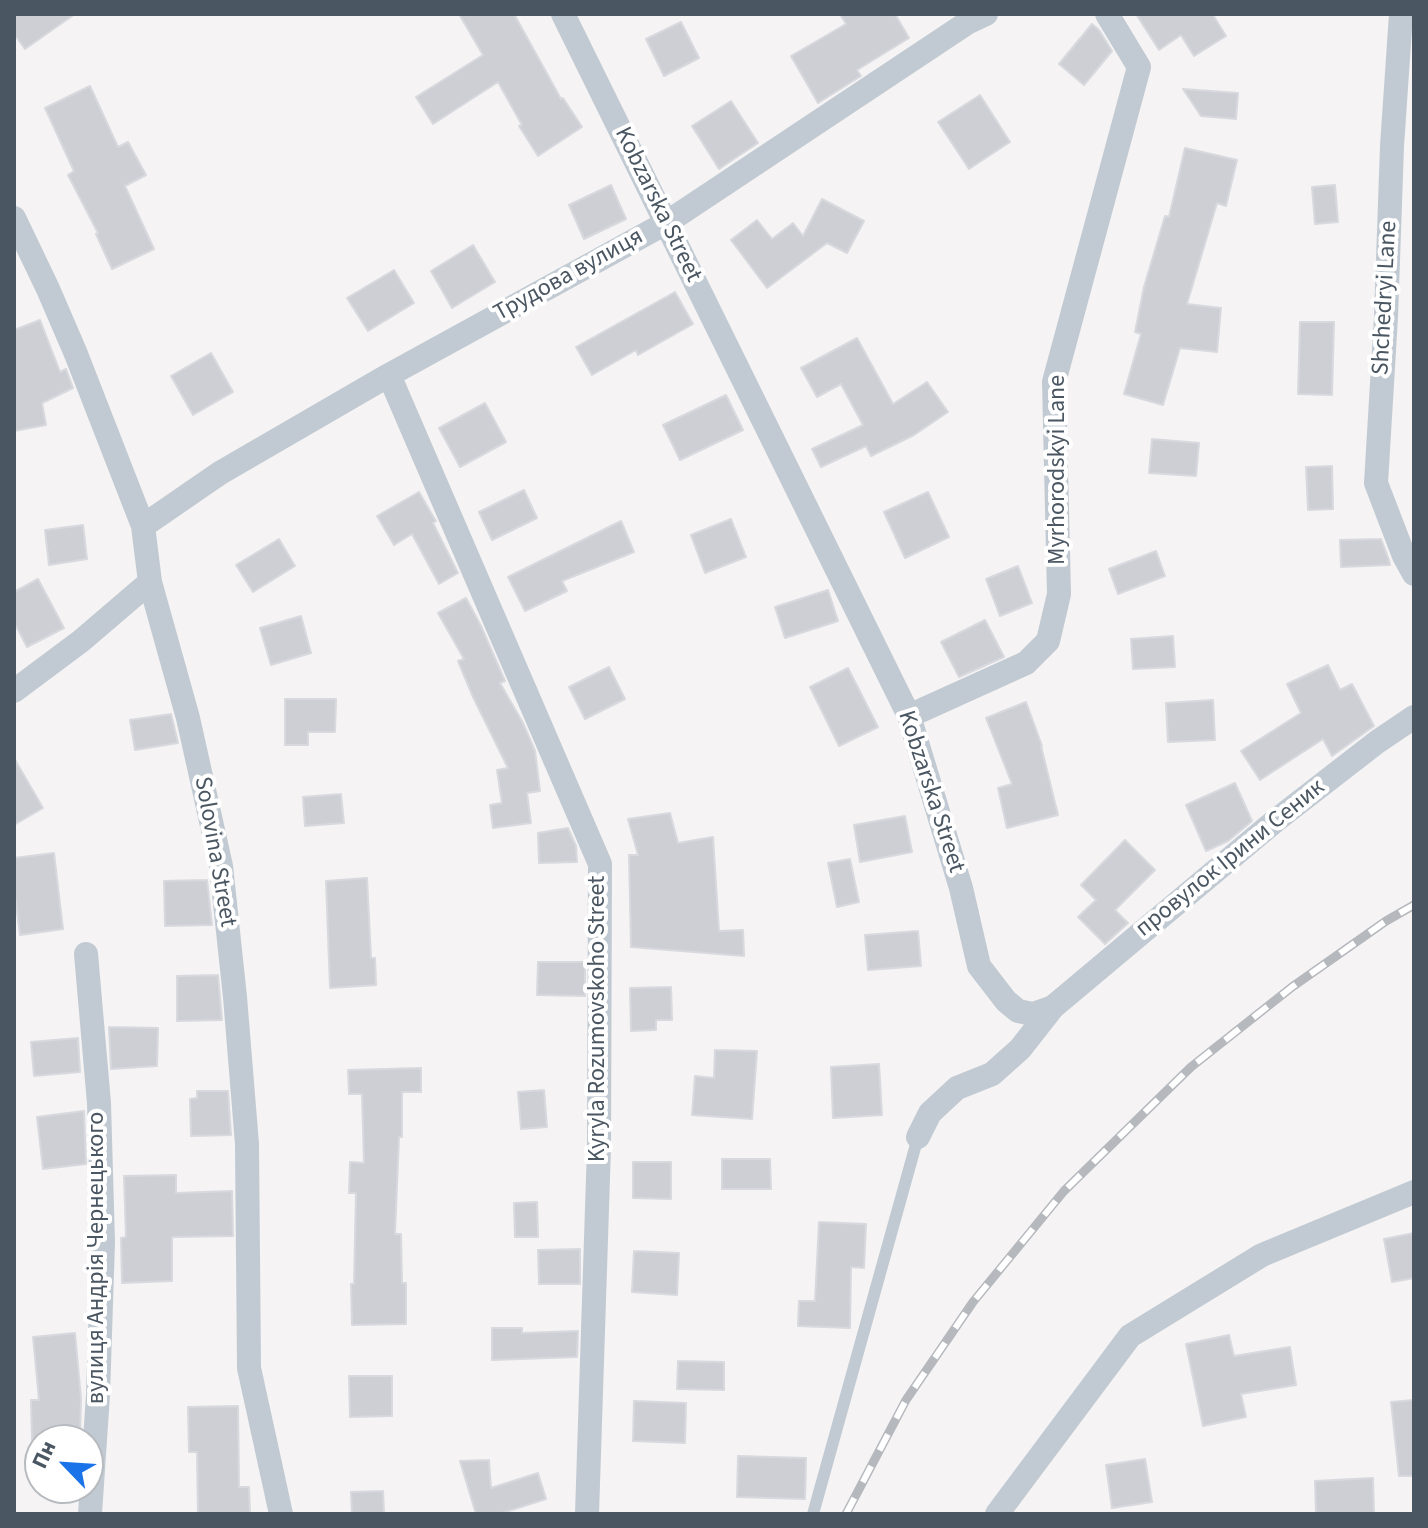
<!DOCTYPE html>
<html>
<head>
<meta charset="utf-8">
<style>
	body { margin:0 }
	#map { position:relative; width:1428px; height:1528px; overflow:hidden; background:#f5f3f3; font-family:"Source Sans 3",sans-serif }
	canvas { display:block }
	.frame { position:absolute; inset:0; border:16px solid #4a5661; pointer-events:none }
	.north { position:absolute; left:24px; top:1424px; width:80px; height:80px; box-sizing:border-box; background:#fff; border:2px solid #b7bbc0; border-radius:50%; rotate:295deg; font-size:22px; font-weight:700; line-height:32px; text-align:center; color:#4a5661 }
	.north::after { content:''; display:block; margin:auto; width:28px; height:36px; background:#1a73e8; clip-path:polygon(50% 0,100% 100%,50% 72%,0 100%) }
</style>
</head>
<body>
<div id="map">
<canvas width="1428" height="1528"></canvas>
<div class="frame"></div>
<div class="north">Пн</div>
</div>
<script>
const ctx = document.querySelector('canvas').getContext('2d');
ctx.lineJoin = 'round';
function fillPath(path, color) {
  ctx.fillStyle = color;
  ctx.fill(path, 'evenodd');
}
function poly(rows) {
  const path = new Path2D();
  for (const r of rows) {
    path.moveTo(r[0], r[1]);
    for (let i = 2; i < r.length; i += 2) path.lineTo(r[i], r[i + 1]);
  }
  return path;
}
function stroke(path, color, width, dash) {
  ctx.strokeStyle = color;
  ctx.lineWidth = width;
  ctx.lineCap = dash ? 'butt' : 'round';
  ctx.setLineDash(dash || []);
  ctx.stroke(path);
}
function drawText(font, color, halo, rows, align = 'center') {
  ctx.font = font + ' "Source Sans 3",sans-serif';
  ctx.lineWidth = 8;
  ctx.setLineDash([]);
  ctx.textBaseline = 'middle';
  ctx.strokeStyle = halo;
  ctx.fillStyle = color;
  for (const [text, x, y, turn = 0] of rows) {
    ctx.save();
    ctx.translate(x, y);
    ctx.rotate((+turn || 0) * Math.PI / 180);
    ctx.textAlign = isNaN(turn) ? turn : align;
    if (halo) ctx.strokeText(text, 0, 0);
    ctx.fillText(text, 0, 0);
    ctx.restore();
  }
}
const building = poly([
	[14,14,75,14,25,49,14,34,14,14],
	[459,14,514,14,561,99,563,98,582,127,538,156,519,126,522,125,498,82,433,124,416,97,483,55,459,14],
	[840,14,895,14,909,38,857,70,861,76,818,103,791,56,846,24,840,14],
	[1136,14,1215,14,1213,15,1226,36,1194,56,1181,35,1159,50,1136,14],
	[681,22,699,58,664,76,646,39,681,22],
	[1092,24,1099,30,1112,51,1084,85,1059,64,1092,24],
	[90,86,118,147,128,142,146,175,125,186,154,249,112,269,96,234,98,233,68,175,74,171,45,108,90,86],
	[1183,89,1238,93,1236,119,1201,116,1183,89],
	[980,95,1010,142,969,169,938,122,980,95],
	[731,101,758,143,719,169,692,126,731,101],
	[1185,148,1237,160,1226,206,1217,203,1187,304,1221,308,1217,352,1180,348,1163,405,1124,394,1141,334,1135,332,1144,287,1165,216,1169,217,1185,148],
	[611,185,626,219,584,239,569,205,611,185],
	[1335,185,1338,222,1315,224,1312,187,1335,185],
	[822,199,864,221,847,253,827,243,767,288,731,240,757,220,772,239,793,223,803,236,822,199],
	[473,245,495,282,452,308,431,271,473,245],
	[394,270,414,303,368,331,347,298,394,270],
	[675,292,693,324,638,355,636,350,592,375,576,347,675,292],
	[40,320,60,372,66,369,73,388,42,403,46,425,14,431,14,330,40,320],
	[1300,322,1334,322,1332,395,1298,394,1300,322],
	[857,338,893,404,927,382,948,412,914,435,871,456,866,446,821,467,812,449,863,425,841,384,817,397,801,368,857,338],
	[211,353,233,392,193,415,171,376,211,353],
	[726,395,743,430,680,460,663,425,726,395],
	[485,403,506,442,460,467,439,428,485,403],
	[1152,439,1199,443,1196,476,1149,473,1152,439],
	[1332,466,1333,509,1308,510,1306,467,1332,466],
	[524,490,537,518,492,540,479,512,524,490],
	[419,492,434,518,436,521,433,523,458,573,439,584,412,534,394,545,377,516,419,492],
	[928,492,949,537,905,558,884,512,928,492],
	[731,519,746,557,705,573,691,535,731,519],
	[621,521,634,552,562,581,567,591,525,611,508,577,621,521],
	[83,525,87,559,49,565,45,530,83,525],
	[279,539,295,566,253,592,236,565,279,539],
	[1381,539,1389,560,1390,565,1341,567,1340,540,1381,539],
	[1156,551,1165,576,1118,594,1109,569,1156,551],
	[1018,566,1032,603,1000,616,986,579,1018,566],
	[38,579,64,628,27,647,14,622,14,592,38,579],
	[828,590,838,621,785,638,775,607,828,590],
	[466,598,481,626,505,681,500,683,523,723,535,751,540,791,527,793,531,823,493,828,490,805,502,803,497,770,508,768,473,697,458,661,464,659,438,613,466,598],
	[301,616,311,653,271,665,260,628,301,616],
	[985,620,1004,657,959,677,941,642,985,620],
	[1173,636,1175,667,1133,669,1131,639,1173,636],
	[1328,665,1340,690,1352,684,1374,726,1332,756,1323,739,1260,780,1241,751,1301,713,1287,684,1328,665],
	[609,667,625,699,585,719,569,687,609,667],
	[848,668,878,727,839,746,810,687,848,668],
	[285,699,336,699,335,732,308,732,308,745,285,745,285,699],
	[1213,700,1215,740,1168,742,1166,703,1213,700],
	[1026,702,1042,746,1041,746,1058,815,1007,828,998,788,1012,784,986,718,1026,702],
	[171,714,178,743,135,750,130,720,171,714],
	[14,758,43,808,14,825,14,758],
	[1235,783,1252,821,1228,841,1206,851,1186,805,1235,783],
	[341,794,344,823,305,826,303,797,341,794],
	[670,813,678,843,713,837,719,931,743,930,744,956,631,947,629,855,638,855,628,819,670,813],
	[905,816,912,852,860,862,854,825,905,816],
	[568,828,576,846,577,862,539,863,538,833,568,828],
	[1125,840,1155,870,1115,910,1128,923,1105,944,1078,917,1096,900,1081,885,1125,840],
	[54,853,63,929,20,935,14,888,14,858,54,853],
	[850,859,859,902,837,907,828,863,850,859],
	[367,878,371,958,375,958,376,985,330,988,326,881,367,878],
	[207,880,212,925,165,926,164,881,207,880],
	[918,931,921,966,868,970,865,935,918,931],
	[538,962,585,962,585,996,537,995,538,962],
	[218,975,222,1020,177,1021,177,976,218,975],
	[671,987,672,1020,656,1020,656,1030,631,1031,630,988,671,987],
	[109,1027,158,1028,157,1066,111,1069,109,1027],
	[78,1038,80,1072,34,1076,31,1042,78,1038],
	[715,1050,757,1051,752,1119,692,1115,695,1076,714,1078,715,1050],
	[879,1064,882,1115,833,1118,831,1067,879,1064],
	[421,1068,421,1092,402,1092,402,1137,399,1137,395,1234,401,1234,402,1283,406,1283,406,1324,352,1325,351,1284,354,1284,356,1193,349,1193,350,1162,364,1163,362,1094,349,1094,348,1070,421,1068],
	[544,1090,547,1127,521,1129,518,1092,544,1090],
	[197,1091,228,1091,231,1135,191,1136,190,1099,197,1098,197,1091],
	[84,1111,86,1164,43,1169,37,1117,84,1111],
	[722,1159,770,1159,771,1189,722,1189,722,1159],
	[633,1162,671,1162,671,1199,633,1198,633,1162],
	[176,1175,176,1193,232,1191,233,1236,172,1237,172,1281,122,1283,121,1238,126,1237,124,1176,176,1175],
	[537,1202,538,1237,515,1237,514,1203,537,1202],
	[819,1222,866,1224,864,1268,851,1267,850,1328,798,1326,799,1301,815,1301,819,1222],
	[1414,1233,1414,1278,1392,1282,1384,1239,1414,1233],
	[580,1249,580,1284,539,1284,538,1250,580,1249],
	[634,1251,679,1253,677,1295,632,1292,634,1251],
	[492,1328,522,1328,522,1333,578,1331,577,1357,492,1360,492,1328],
	[75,1333,81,1398,80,1440,32,1440,31,1400,39,1400,33,1337,75,1333],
	[1229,1335,1234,1356,1290,1347,1296,1385,1241,1394,1246,1417,1203,1426,1186,1344,1229,1335],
	[678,1361,724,1362,724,1390,677,1389,678,1361],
	[349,1376,392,1376,392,1416,350,1417,349,1376],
	[1414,1400,1414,1476,1399,1476,1391,1402,1414,1400],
	[634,1401,686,1403,685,1443,633,1441,634,1401],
	[238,1406,239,1487,249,1487,250,1514,198,1514,197,1452,189,1452,188,1407,238,1406],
	[738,1456,806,1458,805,1499,737,1497,738,1456],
	[1145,1459,1152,1502,1112,1508,1106,1465,1145,1459],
	[489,1460,491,1488,538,1473,546,1499,499,1514,476,1514,460,1461,489,1460],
	[1373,1478,1374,1514,1316,1514,1315,1481,1373,1478],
	[383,1491,384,1514,352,1514,351,1492,383,1491]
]);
fillPath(building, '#cdcfd5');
stroke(building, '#d7d9de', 2);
stroke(poly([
	[813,1514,918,1137]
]), '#c1cad2', 12);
stroke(poly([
	[563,14,909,716,961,888,979,966,1006,1001,1018,1011,1033,1014,1053,1007,1020,1049,992,1074,957,1088,930,1113,918,1137],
	[1401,14,1392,146,1386,317,1376,483,1404,556,1414,574],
	[14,218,48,289,76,354,143,526,150,582,188,718,221,866,235,997,247,1144,249,1368,281,1514],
	[389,375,600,864,599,1147,587,1514],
	[143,526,220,473,389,375,666,223,967,23,986,14],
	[14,691,81,641,150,582],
	[909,716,1026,663,1048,641,1059,594,1054,382,1139,67,1107,14],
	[86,954,99,1103,103,1242,98,1395,90,1514],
	[1053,1007,1275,821,1377,742,1414,717],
	[997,1514,1130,1336,1262,1255,1414,1192]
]), '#c1cad2', 24);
const rail = poly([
	[846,1514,906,1400,973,1302,1064,1191,1191,1067,1292,987,1386,921,1414,905]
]);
stroke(rail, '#b5b8bd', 9);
stroke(rail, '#fff', 6, [18]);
drawText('24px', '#4a5661', '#fff', [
	["Kobzarska Street",657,205,64],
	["Трудова вулиця",569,276,-29],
	["Shchedryi Lane",1386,298,-87],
	["Myrhorodskyi Lane",1059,470,-90],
	["Kobzarska Street",930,792,72],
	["Solovina Street",214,852,80],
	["провулок Ірини Сеник",1231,859,-39],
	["Kyryla Rozumovskoho Street",599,1019,-90],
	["вулиця Андрія Чернецького",98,1258,-90]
]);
</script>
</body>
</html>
